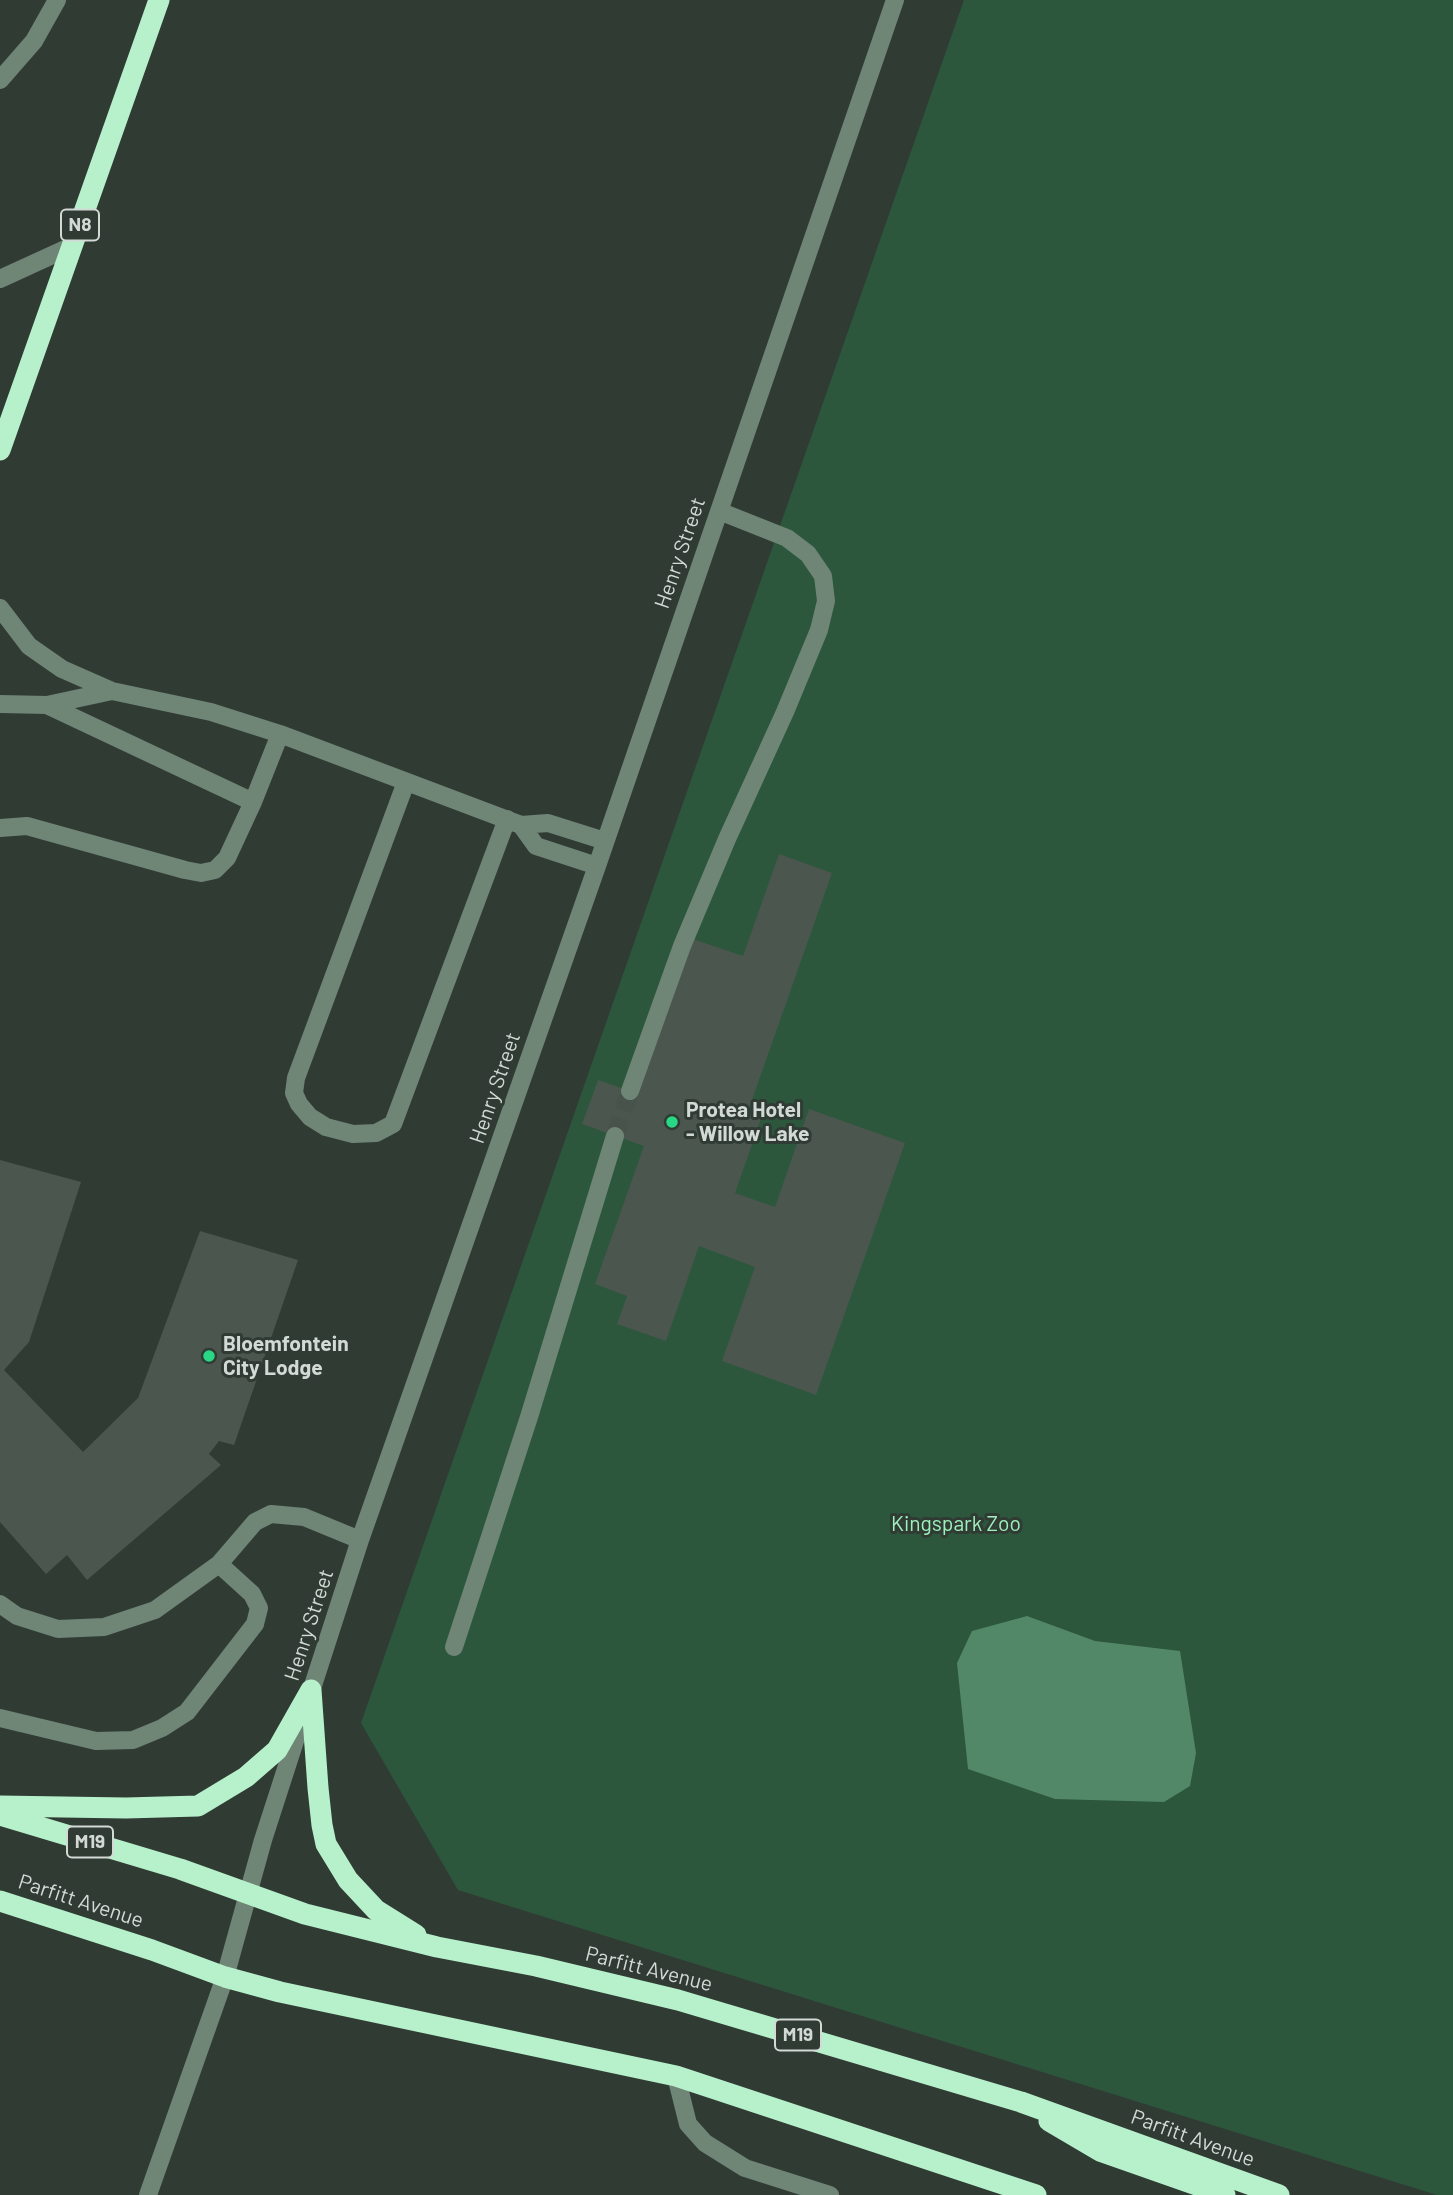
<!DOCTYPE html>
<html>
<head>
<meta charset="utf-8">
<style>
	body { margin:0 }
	canvas { display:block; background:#303b34 }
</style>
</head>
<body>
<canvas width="1453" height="2195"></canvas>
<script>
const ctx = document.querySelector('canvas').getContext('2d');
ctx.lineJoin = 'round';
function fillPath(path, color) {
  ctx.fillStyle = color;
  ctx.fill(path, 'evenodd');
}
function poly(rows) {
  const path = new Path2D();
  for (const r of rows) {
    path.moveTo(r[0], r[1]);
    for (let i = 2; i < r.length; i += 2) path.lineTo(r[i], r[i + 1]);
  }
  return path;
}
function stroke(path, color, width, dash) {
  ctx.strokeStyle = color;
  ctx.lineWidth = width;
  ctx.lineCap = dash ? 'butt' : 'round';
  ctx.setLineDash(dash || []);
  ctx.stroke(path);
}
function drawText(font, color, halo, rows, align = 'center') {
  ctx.font = font + ' Barlow,sans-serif';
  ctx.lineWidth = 6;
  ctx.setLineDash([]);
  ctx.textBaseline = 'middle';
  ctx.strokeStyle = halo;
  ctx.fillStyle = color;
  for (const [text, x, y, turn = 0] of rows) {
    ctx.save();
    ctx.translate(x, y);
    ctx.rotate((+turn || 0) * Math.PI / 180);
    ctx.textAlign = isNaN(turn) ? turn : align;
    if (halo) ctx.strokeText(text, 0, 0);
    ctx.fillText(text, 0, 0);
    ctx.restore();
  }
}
fillPath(poly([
	[964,0,1453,0,1453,2195,1437,2195,458,1890,361,1723]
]), '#2c573d');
fillPath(poly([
	[1027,1616,1095,1641,1180,1651,1196,1753,1190,1786,1164,1802,1055,1799,968,1769,957,1663,972,1631]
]), '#528867');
fillPath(poly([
	[779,854,832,873,747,1114,761,1119,735,1193,775,1207,809,1109,905,1143,816,1395,722,1361,755,1267,699,1246,666,1341,617,1324,627,1296,595,1284,644,1146,582,1124,598,1080,638,1094,693,939,743,956],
	[0,1160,81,1182,29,1342,4,1370,83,1452,138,1398,200,1231,298,1260,234,1445,219,1441,209,1454,221,1465,87,1580,67,1555,46,1574,0,1522]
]), '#4b564e');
stroke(poly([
	[615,1136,630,1091]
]), '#48534c', 18, [18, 9]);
stroke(poly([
	[0,80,34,41,57,0],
	[0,279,72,246],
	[0,608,29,646,62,669,112,691,211,712,280,734,521,825,548,823,605,841],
	[0,704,47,705,112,691],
	[47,705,253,802],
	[406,782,296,1078,294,1093,299,1104,310,1117,326,1127,353,1134,376,1133,393,1124,507,819],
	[521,825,536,846,597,866],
	[0,828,27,826,185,870,201,873,215,870,227,858,253,802,280,734],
	[630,1091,682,946,727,839,785,712,819,630,826,601,823,576,808,554,787,538,719,511],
	[0,1604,17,1616,58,1629,104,1627,155,1610,219,1564,255,1522,271,1514,304,1517,360,1540],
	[454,1647,529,1417,615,1136],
	[0,1718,96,1741,133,1740,162,1728,187,1712,255,1624,259,1608,252,1594,219,1564],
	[676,2076,688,2124,705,2143,745,2168,830,2195],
	[148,2195,225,1977,263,1840,360,1540,597,866,895,0]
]), '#6f8576', 18);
stroke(poly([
	[0,450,159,0],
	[311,1690,318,1788,322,1825,326,1844,348,1880,376,1910,416,1935],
	[0,1806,126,1808,198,1806,246,1777,277,1750,311,1690],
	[0,1815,180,1869,305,1914,437,1947,536,1966,678,2000,1021,2102,1279,2195],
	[0,1901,152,1950,225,1977,280,1992,676,2076,1036,2195],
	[1049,2121,1100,2151,1225,2195]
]), '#b7f1cb', 21);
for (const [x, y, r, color] of [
	[672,1122,7,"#29d885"],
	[209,1356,7,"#29d885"]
]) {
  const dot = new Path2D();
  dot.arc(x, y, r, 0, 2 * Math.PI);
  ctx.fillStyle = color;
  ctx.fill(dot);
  stroke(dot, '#303b34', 2.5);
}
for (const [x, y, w] of [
	[80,225,38],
	[90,1842,46],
	[798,2035,46]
]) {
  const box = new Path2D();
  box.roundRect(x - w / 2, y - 15.5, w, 31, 5);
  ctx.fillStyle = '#303b34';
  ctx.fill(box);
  stroke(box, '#d3dad5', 2);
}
drawText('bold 19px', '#d3dad5', null, [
	["N8",80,225],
	["M19",90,1842],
	["M19",798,2035]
]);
drawText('21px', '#d3dad5', '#303b34', [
	["Henry Street",680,553,-71],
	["Henry Street",495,1088,-71],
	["Henry Street",309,1625,-72],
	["Parfitt Avenue",81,1901,18],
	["Parfitt Avenue",649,1969,14],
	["Parfitt Avenue",1193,2138,20]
]);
drawText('bold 21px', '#d3dad5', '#303b34', [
	["Protea Hotel",686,1110],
	["- Willow Lake",686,1134],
	["Bloemfontein",223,1344],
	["City Lodge",223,1368]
], 'left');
drawText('21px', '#9defbc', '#303b34', [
	["Kingspark Zoo",956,1524]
]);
</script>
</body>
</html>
